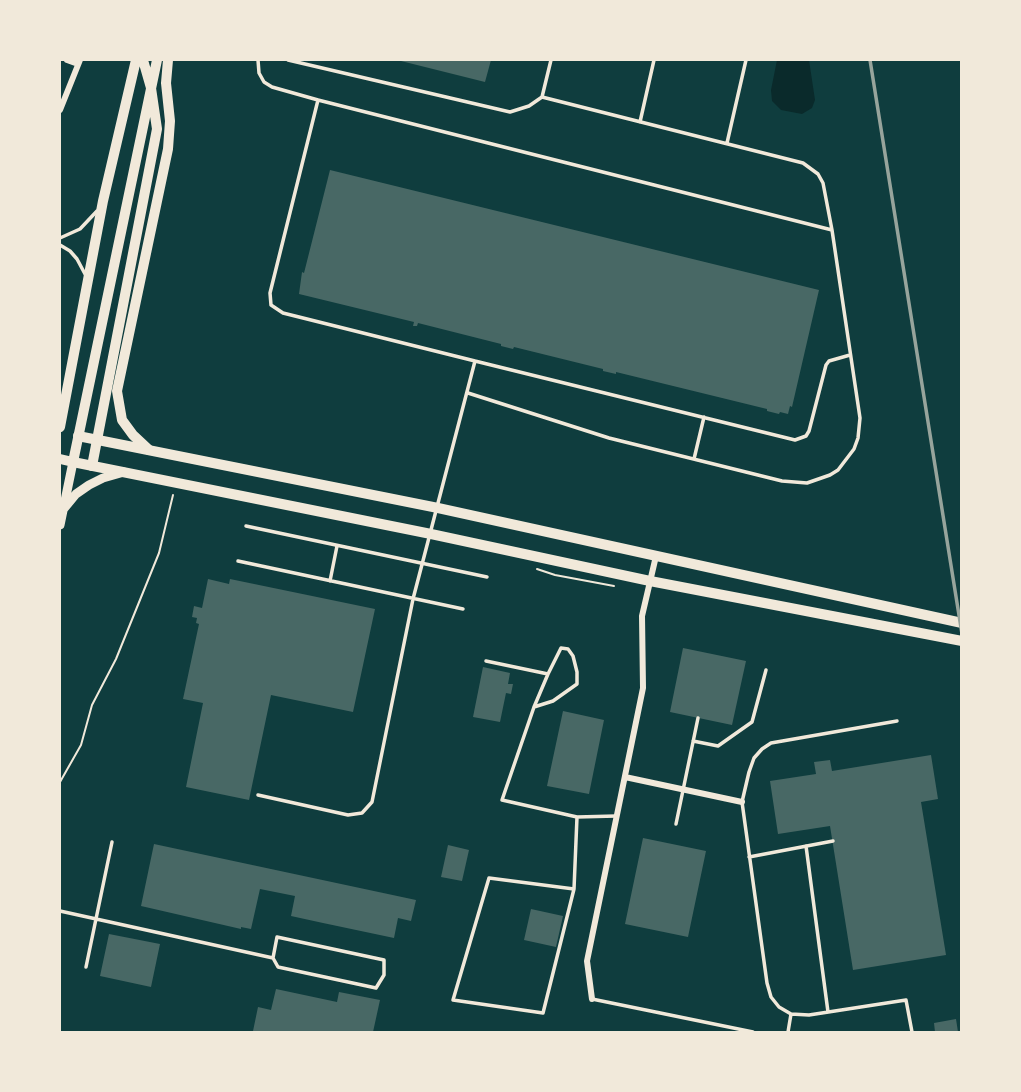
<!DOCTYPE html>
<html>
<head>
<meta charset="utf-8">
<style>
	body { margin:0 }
	#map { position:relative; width:1021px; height:1092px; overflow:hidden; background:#0f3d3e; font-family:Cabin,sans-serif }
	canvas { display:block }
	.frame { position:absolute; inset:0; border:61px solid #f1e9da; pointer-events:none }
</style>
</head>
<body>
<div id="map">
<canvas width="1021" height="1092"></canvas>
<div class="frame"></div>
</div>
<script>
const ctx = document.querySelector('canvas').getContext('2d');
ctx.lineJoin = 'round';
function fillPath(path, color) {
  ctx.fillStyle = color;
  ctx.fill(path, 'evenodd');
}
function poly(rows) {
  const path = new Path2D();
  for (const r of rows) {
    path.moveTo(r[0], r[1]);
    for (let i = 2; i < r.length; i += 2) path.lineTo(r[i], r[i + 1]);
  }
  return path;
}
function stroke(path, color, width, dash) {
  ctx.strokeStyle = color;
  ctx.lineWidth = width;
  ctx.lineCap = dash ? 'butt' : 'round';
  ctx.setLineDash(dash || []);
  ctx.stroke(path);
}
fillPath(poly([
	[777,60,809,60,815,100,812,108,802,114,781,110,772,101,771,90]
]), '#0a2a2b');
fillPath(poly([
	[397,60,491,60,485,82],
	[330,170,819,290,792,407,790,406,788,414,780,412,779,414,767,411,767,409,616,372,616,374,603,371,603,369,514,347,513,349,501,346,501,344,418,323,417,326,413,326,414,322,299,294,302,272,304,273],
	[208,579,229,584,230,579,375,609,353,712,271,695,249,800,186,787,203,703,183,699,199,624,196,623,197,618,192,617,194,606,202,608],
	[683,648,746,661,732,725,670,712],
	[483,667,510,673,508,684,513,684,511,694,506,693,500,722,473,717],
	[563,711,604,720,589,794,547,786],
	[931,755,938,799,921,802,946,955,853,970,830,826,778,834,770,781,816,774,814,762,830,760,832,771],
	[643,838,706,851,688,937,625,924],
	[154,844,416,900,411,921,398,918,394,938,323,923,291,916,295,896,260,889,251,929,241,927,241,929,141,906],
	[448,845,469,850,462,881,441,877],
	[531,909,563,916,556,947,524,940],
	[109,934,160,944,151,987,100,976],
	[276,989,337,1002,339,992,380,1000,373,1032,253,1031,258,1007,271,1010],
	[956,1019,958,1032,935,1032,934,1023]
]), '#486865');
stroke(poly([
	[537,569,555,575,614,586],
	[60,782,81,745,92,705,116,659,159,553,173,495]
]), '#f1e9da', 2);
stroke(poly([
	[258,60,259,73,264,82,272,87,318,100,270,293,271,305,283,313,475,361,413,599,372,802,362,813,348,815,258,795],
	[288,60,510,112,529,106,542,97,551,60],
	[542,97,803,163,818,174,823,183,832,230],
	[318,100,832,230,860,418,858,438,854,449,838,470,830,475,807,483,782,481,609,438,468,393],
	[640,122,654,60],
	[727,143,746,60],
	[60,238,80,229,97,211],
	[60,245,70,251,77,259,85,274],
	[475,361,795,440,806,436,809,431,826,365,829,361,850,355],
	[694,459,704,417],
	[246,526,487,577],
	[238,561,463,609],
	[330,581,337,546],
	[486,661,548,674],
	[534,707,553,701,577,684,577,672,573,656,568,649,561,648,548,674,534,707,502,800,577,817,574,889,489,878,453,1000,543,1013,574,889],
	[693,741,718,746,752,722,766,670],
	[577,817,616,816],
	[676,824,698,718],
	[806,846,828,1012],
	[749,857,833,841],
	[60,911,273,958,278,967,376,988,384,975,384,960,277,937,273,958],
	[86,967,112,842],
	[592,999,753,1032],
	[791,1014,809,1015,906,1000,912,1032],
	[788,1032,791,1014,779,1007,771,997,767,983,742,802,749,772,754,758,762,749,771,743,897,721]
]), '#f1e9da', 3.5);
stroke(poly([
	[67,60,78,64],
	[60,110,80,60],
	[625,777,742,802],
	[592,999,587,961,643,688,642,616,656,556]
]), '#f1e9da', 6);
stroke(poly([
	[62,511,76,494,89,485,103,478,124,472],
	[60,525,73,462]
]), '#f1e9da', 9);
stroke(poly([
	[78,436,438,508,962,623],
	[73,462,431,534,650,581,962,641]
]), '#f1e9da', 10);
stroke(poly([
	[60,427,103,201,136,60],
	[149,450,133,435,122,420,117,391,168,149,170,121,166,83,168,60],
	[60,459,73,462,157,60],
	[92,466,157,129,151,88,143,60]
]), '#f1e9da', 10);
stroke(poly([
	[870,60,962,634]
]), '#97a49c', 3.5);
</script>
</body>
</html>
